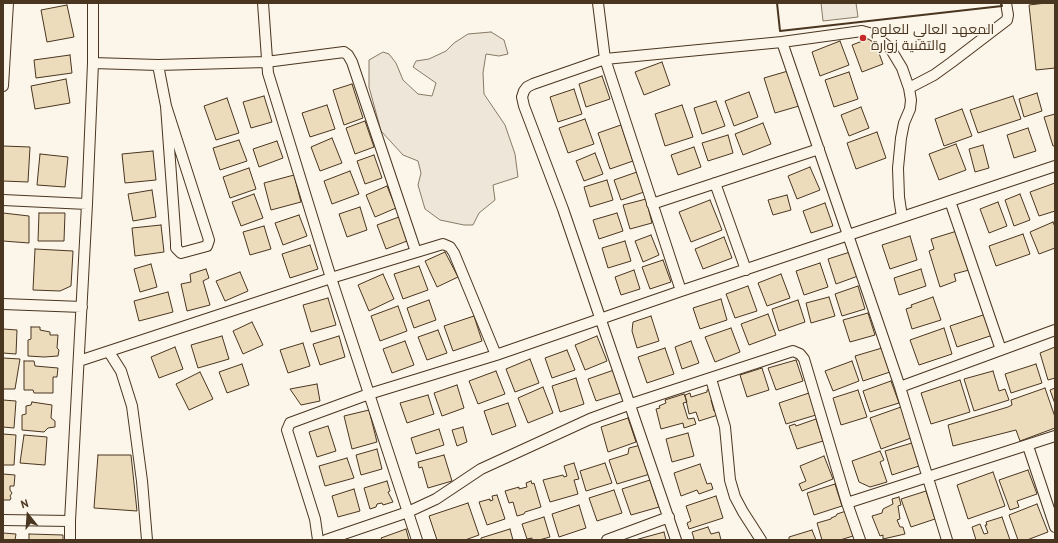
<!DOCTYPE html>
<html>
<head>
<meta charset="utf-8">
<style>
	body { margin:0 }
	#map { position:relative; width:1058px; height:543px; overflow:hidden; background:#fbf6e9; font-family:"PT Sans",sans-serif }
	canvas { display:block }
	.frame { position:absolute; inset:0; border:4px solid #4a3520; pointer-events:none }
	.north { position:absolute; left:8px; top:495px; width:40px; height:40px; -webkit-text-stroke:3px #fbf6e9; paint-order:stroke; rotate:343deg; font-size:11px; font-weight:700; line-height:16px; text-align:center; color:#4a3520 }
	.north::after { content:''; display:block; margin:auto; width:14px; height:18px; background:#4a3520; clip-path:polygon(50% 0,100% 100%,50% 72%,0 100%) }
</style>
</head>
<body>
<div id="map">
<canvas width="1058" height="543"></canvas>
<div class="frame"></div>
<div class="north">N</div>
</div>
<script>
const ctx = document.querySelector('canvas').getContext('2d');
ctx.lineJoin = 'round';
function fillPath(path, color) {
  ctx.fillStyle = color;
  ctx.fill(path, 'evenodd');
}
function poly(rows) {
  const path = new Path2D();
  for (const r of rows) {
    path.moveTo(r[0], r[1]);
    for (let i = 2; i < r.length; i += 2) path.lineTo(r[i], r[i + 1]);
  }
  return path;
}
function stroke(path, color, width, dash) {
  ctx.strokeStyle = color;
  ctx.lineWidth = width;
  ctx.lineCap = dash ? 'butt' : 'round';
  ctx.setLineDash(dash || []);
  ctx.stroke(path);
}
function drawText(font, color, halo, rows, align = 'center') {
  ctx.font = font + ' "PT Sans",Cairo,sans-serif';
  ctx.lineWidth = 3;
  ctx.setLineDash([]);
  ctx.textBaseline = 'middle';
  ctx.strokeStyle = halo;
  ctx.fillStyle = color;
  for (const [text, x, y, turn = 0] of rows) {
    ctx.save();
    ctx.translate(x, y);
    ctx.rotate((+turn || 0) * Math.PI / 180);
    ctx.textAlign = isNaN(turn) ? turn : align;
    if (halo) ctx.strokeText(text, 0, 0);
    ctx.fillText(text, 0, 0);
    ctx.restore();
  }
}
const green = poly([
	[821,3,856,3,858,17,823,21,821,3],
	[491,32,504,40,508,54,499,56,486,54,483,73,484,94,505,125,515,154,518,177,493,185,495,200,479,213,473,225,464,225,440,220,425,209,418,185,421,173,418,161,403,155,381,131,369,87,369,60,383,52,389,54,396,63,403,80,418,94,432,96,436,83,413,67,416,61,429,59,446,51,454,43,468,34,491,32]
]);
fillPath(green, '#ede6d9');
stroke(green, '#887966', 1);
const building = poly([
	[1046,3,1055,3,1055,68,1036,70,1029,5,1046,3],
	[67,5,74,37,47,42,41,10,67,5],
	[873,37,883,64,862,72,852,45,873,37],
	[840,41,849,65,820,76,812,52,840,41],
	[70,55,72,73,36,78,34,60,70,55],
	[662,62,670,85,644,95,635,72,662,62],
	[788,71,799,106,775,113,764,78,788,71],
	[849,72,858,99,834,107,825,80,849,72],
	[602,76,610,99,586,107,579,84,602,76],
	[66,79,70,103,35,109,31,86,66,79],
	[352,84,363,118,344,125,333,90,352,84],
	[574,89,582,114,558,122,550,97,574,89],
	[749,92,758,117,734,126,725,101,749,92],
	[1037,93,1042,111,1024,117,1019,99,1037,93],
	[264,96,272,122,251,128,243,102,264,96],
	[1013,96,1021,119,978,133,970,110,1013,96],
	[227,98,239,133,216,140,204,106,227,98],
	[716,101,725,126,702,134,694,108,716,101],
	[327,105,335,129,310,137,302,113,327,105],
	[682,105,693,137,665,146,655,114,682,105],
	[861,107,869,128,849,136,841,115,861,107],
	[962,109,972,136,944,146,935,119,962,109],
	[1055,114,1055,146,1053,146,1044,117,1055,114],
	[585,119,594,144,568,153,559,128,585,119],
	[365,121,374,147,355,154,346,128,365,121],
	[763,123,771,144,743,155,735,134,763,123],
	[621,125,633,161,610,169,598,133,621,125],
	[1028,128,1036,151,1014,158,1007,135,1028,128],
	[877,132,886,158,856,169,847,143,877,132],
	[728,135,733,153,708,161,702,143,728,135],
	[332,138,342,163,320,171,311,147,332,138],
	[239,140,247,161,220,170,213,148,239,140],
	[277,141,283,158,259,167,253,149,277,141],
	[956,144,966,170,939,180,929,154,956,144],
	[983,145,989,168,975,172,969,149,983,145],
	[3,146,30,147,28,182,3,181,3,146],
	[694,147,701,167,678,175,671,155,694,147],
	[153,151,156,180,125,183,122,154,153,151],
	[595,153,603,174,584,181,576,161,595,153],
	[40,154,68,157,65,187,37,185,40,154],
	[374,155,382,178,365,184,357,161,374,155],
	[810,167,820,190,797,199,788,176,810,167],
	[249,168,256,189,230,198,223,177,249,168],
	[350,171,359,194,332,204,324,181,350,171],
	[637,172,644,192,621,200,614,180,637,172],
	[294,175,301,202,271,210,264,183,294,175],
	[607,180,613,200,590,207,584,187,607,180],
	[1055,183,1055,211,1039,216,1030,192,1055,183],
	[387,186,396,208,375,217,366,195,387,186],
	[152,190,156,217,133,221,128,194,152,190],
	[254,194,263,218,241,226,232,202,254,194],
	[1020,194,1030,220,1014,226,1005,200,1020,194],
	[787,195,791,210,773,215,768,200,787,195],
	[646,199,652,223,630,229,623,205,646,199],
	[710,200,722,230,691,242,679,212,710,200],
	[998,202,1007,226,989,233,980,209,998,202],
	[825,203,833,226,811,233,803,211,825,203],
	[360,207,367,230,347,237,339,214,360,207],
	[3,213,29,216,29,243,3,241,3,213],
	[39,213,65,213,64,241,38,241,39,213],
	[617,213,623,231,599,239,593,220,617,213],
	[299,215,307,236,283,245,275,223,299,215],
	[399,217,407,241,386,249,377,225,399,217],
	[1053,222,1055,227,1055,248,1039,254,1030,232,1053,222],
	[161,225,164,252,135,256,132,228,161,225],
	[264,226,271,249,250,255,243,232,264,226],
	[957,231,969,270,954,274,956,281,940,287,929,251,934,249,931,239,957,231],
	[1023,234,1030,254,996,266,989,246,1023,234],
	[651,235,659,255,643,262,635,241,651,235],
	[910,236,917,260,890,269,882,245,910,236],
	[724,237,732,258,703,269,695,249,724,237],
	[625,241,631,261,608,268,602,248,625,241],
	[310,245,318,269,290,278,282,254,310,245],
	[35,249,73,251,71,286,60,291,33,290,35,249],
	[445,252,458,277,437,287,425,261,445,252],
	[850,252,858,276,836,284,828,259,850,252],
	[663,260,671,282,650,289,642,267,663,260],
	[820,263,828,287,804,295,796,271,820,263],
	[151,264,157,287,140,292,134,269,151,264],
	[419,266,428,290,403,299,394,274,419,266],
	[206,269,209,278,203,281,210,305,187,311,181,284,191,282,190,274,206,269],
	[921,269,926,286,899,295,894,278,921,269],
	[634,270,640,289,621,295,615,277,634,270],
	[240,272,248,291,225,301,216,281,240,272],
	[383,274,394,299,369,311,358,285,383,274],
	[781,274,790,298,767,306,758,283,781,274],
	[748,286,757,311,735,318,726,294,748,286],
	[858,286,865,309,842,316,835,294,858,286],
	[168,292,173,312,139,321,134,301,168,292],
	[829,297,835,316,811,323,806,303,829,297],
	[933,297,941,320,912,329,906,309,912,307,911,305,933,297],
	[328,298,336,325,311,332,303,305,328,298],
	[721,299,727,320,700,329,693,308,721,299],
	[429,300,436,320,414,328,407,308,429,300],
	[798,300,805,322,779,331,772,309,798,300],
	[398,306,407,331,380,341,371,316,398,306],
	[868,313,875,335,850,342,843,320,868,313],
	[768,314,776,335,749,345,741,324,768,314],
	[986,314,993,335,957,347,950,326,986,314],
	[474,316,482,341,453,351,444,326,474,316],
	[651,316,659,341,637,348,632,331,633,322,651,316],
	[252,322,263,345,243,354,233,331,252,322],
	[31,327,40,327,40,330,50,332,50,335,58,335,57,348,59,350,58,356,44,357,28,356,28,340,31,339,31,327],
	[731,328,740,352,715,362,705,337,731,328],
	[944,328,952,354,919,365,910,340,944,328],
	[3,329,17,330,16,354,3,353,3,329],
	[438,330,447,353,427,360,418,337,438,330],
	[222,336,229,359,198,368,191,345,222,336],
	[339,336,345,357,320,365,313,344,339,336],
	[597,336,607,361,585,370,575,345,597,336],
	[405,341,414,365,392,373,383,349,405,341],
	[691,341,699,363,682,369,675,347,691,341],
	[303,343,310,366,288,373,280,350,303,343],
	[175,347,183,369,159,378,151,357,175,347],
	[1055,347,1055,378,1048,380,1040,353,1055,347],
	[665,348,674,374,647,383,638,357,665,348],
	[882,348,890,372,863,381,855,356,882,348],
	[567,350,575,370,552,378,545,358,567,350],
	[3,358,20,359,15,389,3,389,3,358],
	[530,359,539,383,515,392,506,369,530,359],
	[796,360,803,381,776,390,768,368,796,360],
	[24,361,34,361,35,366,58,368,57,377,53,377,53,393,34,393,33,390,24,390,24,361],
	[852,361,859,381,833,391,825,371,852,361],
	[242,364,249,385,227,393,219,372,242,364],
	[1036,364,1042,383,1011,393,1005,374,1036,364],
	[762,368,769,390,747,397,740,375,762,368],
	[614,370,621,393,596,401,588,379,614,370],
	[496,371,505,394,478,404,469,381,496,371],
	[993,371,999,391,1005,389,1009,400,974,411,964,379,993,371],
	[200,372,213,399,189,410,176,384,200,372],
	[576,378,584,404,560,412,552,386,576,378],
	[960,380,970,412,931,424,921,393,960,380],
	[891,381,899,403,870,412,863,391,891,381],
	[317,384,320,401,301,405,290,389,317,384],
	[457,385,464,408,442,416,434,393,457,385],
	[543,387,553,413,528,423,518,398,543,387],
	[1045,388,1055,417,1055,428,1020,441,1016,430,953,446,948,425,1008,407,1012,405,1011,400,1045,388],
	[1055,388,1055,404,1050,390,1055,388],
	[711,389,714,399,711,400,714,411,716,411,718,415,699,421,696,412,689,414,685,395,690,393,691,397,707,392,707,390,711,389],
	[858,390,867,417,841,425,833,398,858,390],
	[809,393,816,415,786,424,779,403,809,393],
	[684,394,687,402,683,403,688,419,694,418,696,424,684,428,683,423,661,429,656,409,660,408,659,406,666,403,665,400,684,394],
	[428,395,434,414,407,423,400,403,428,395],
	[3,400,16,401,14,428,3,427,3,400],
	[32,402,52,405,51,418,55,421,55,427,48,428,44,432,22,430,22,415,26,414,26,406,31,405,32,402],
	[508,403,516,426,492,435,484,411,508,403],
	[901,407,911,438,881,449,870,418,901,407],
	[369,410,377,442,352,449,344,416,369,410],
	[628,418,636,442,608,452,601,427,628,418],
	[816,419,823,441,797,449,789,426,795,424,796,426,816,419],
	[328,426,336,451,317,457,309,432,328,426],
	[463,427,467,442,457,446,452,430,463,427],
	[439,429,444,445,416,454,411,438,439,429],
	[688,433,694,456,672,462,666,439,688,433],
	[3,434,16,435,14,465,3,465,3,434],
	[24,435,47,437,45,465,20,463,24,435],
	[912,443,919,466,892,475,885,451,912,443],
	[641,445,650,474,617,484,609,460,628,454,629,448,641,445],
	[377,449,382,469,361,475,356,455,377,449],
	[880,451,884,460,880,462,887,482,870,487,859,482,852,461,880,451],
	[98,455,131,455,137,511,94,508,98,455],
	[444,455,452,481,428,488,422,467,419,468,418,462,444,455],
	[824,456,833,479,802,491,799,484,806,481,800,466,824,456],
	[347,458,354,478,325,486,319,466,347,458],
	[574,463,579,479,574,480,578,494,550,502,543,480,563,475,564,477,567,476,564,466,574,463],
	[605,463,612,483,586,491,580,471,605,463],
	[700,464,707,484,711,483,713,489,699,494,697,490,681,496,674,473,700,464],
	[1028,470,1037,494,1017,501,1019,507,1010,510,999,480,1028,470],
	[993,472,1005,506,968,519,957,485,993,472],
	[3,474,15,475,14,486,10,486,10,490,12,493,10,496,11,498,10,500,3,500,3,474],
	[650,480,659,507,631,515,622,489,650,480],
	[387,481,390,491,388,492,393,502,383,505,382,503,377,504,376,507,370,509,364,488,387,481],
	[531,481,532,484,534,483,541,507,525,512,524,514,517,516,513,502,509,503,505,491,519,487,519,489,527,487,526,483,531,481],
	[835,484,842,506,814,515,807,493,835,484],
	[354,489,360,511,338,517,332,496,354,489],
	[614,490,622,513,597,521,589,498,614,490],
	[926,491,935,519,911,527,901,499,926,491],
	[497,495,505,519,487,525,479,502,490,499,490,501,493,500,492,496,497,495],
	[716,496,723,518,689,529,687,523,691,521,686,506,716,496],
	[899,497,901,505,898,506,900,519,897,520,900,527,903,527,905,534,883,539,883,535,880,536,872,516,882,513,883,509,893,504,892,499,899,497],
	[468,503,479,535,465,540,437,540,429,516,468,503],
	[1037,504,1048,532,1027,540,1018,540,1009,515,1037,504],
	[579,505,586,528,559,537,552,514,579,505],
	[846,511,853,536,840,540,822,540,817,523,831,519,831,518,836,516,837,514,846,511],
	[544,517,550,537,539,540,532,540,532,538,527,539,522,524,544,517],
	[1002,517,1010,540,976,540,972,527,980,524,984,534,988,533,985,525,987,525,986,522,1002,517],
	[708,527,711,534,719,532,721,540,692,540,694,539,692,532,708,527],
	[406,529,409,540,382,540,381,538,406,529],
	[510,529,513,540,481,540,481,538,510,529],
	[812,530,816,540,789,540,789,537,812,530],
	[664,532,666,540,635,540,664,532],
	[3,533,16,534,15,540,3,540,3,533],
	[29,534,63,535,63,540,29,540,29,534]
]);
fillPath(building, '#ecdcbc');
stroke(building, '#4a3520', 1);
const street = poly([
	[263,3,268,73,331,278,417,540],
	[598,3,605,59,681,291],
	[782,42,900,387,947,540],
	[93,63,158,65,266,62,344,52,348,55,352,62,416,252],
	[158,65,166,106,176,243,176,248,181,253,207,246,209,240,166,106],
	[3,86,8,3],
	[909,88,934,75,952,62,1007,20,1008,15,1006,3],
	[715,183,746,270],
	[3,200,87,204],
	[950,201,1001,350],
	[652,204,819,149],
	[3,304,82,307],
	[109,352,121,371,132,406,142,481,147,540],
	[79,361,331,278,443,244,450,247,454,253,496,355],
	[711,379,725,427,730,480,735,497,743,512,761,540],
	[900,387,1055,330],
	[1028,446,1055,527],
	[847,503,1055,436],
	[3,520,70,521],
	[70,540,70,521,87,204,93,63,93,3],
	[318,540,315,519,287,430,290,423,369,394,496,355,681,291,1055,166],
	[326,540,408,512,436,499,481,469,590,419,631,404,793,351,800,354,804,359,847,503,860,540],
	[607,540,669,517],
	[676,540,563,209,524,106,522,97,524,91,527,87,533,84,605,59,782,42,862,31,869,33,877,38,890,48,902,68,909,88,911,100,910,109,904,123,901,138,898,168,899,197,902,217]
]);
stroke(street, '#4a3520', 12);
stroke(street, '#fbf6e9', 10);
stroke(poly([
	[777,3,780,31,1002,6,1001,3]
]), '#4a3520', 2);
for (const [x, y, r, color] of [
	[863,38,4,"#c62828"]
]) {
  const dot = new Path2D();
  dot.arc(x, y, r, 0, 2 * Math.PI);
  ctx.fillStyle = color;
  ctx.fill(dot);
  stroke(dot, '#fbf6e9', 1.5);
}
drawText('14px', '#4a3520', '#fbf6e9', [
	["المعهد العالي للعلوم",871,30],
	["والتقنية زوارة",871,46]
], 'left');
</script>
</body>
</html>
